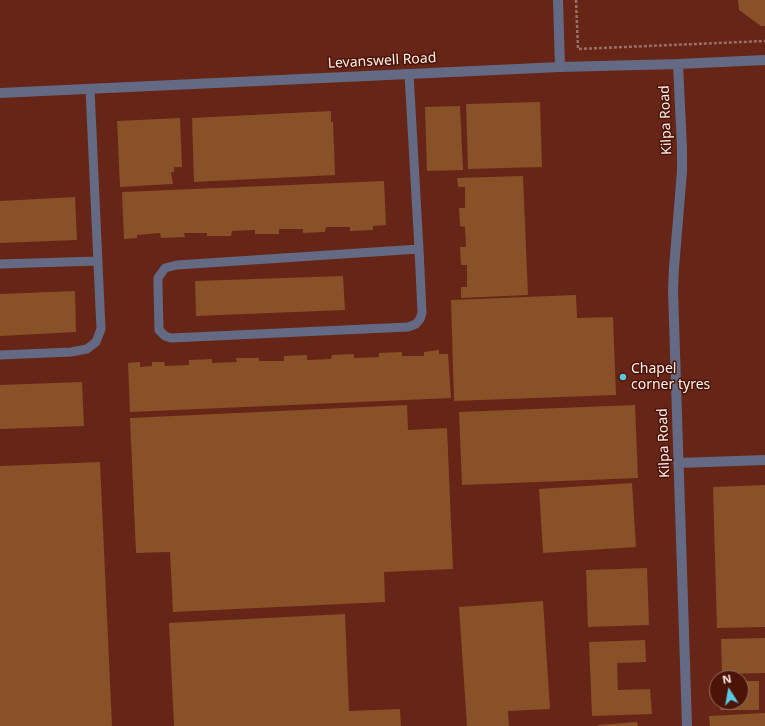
<!DOCTYPE html>
<html>
<head>
<meta charset="utf-8">
<style>
	body { margin:0 }
	#map { position:relative; width:765px; height:726px; overflow:hidden; background:#581f12; font-family:"Noto Sans",sans-serif }
	canvas { display:block }
	.north { position:absolute; left:709px; top:670px; width:40px; height:40px; box-sizing:border-box; background:#4c1407; border:1px solid #946c63; border-radius:50%; rotate:349deg; font-size:11px; font-weight:700; line-height:16px; text-align:center; color:#fff0ec }
	.north::after { content:''; display:block; margin:auto; width:14px; height:18px; background:#57c9e2; clip-path:polygon(50% 0,100% 100%,50% 72%,0 100%) }
</style>
</head>
<body>
<div id="map">
<canvas width="765" height="726"></canvas>
<div class="north">N</div>
</div>
<script>
const ctx = document.querySelector('canvas').getContext('2d');
ctx.lineJoin = 'round';
function fillPath(path, color) {
  ctx.fillStyle = color;
  ctx.fill(path, 'evenodd');
}
function poly(rows) {
  const path = new Path2D();
  for (const r of rows) {
    path.moveTo(r[0], r[1]);
    for (let i = 2; i < r.length; i += 2) path.lineTo(r[i], r[i + 1]);
  }
  return path;
}
function stroke(path, color, width, dash) {
  ctx.strokeStyle = color;
  ctx.lineWidth = width;
  ctx.lineCap = dash ? 'butt' : 'round';
  ctx.setLineDash(dash || []);
  ctx.stroke(path);
}
function drawText(font, color, halo, rows, align = 'center') {
  ctx.font = font + ' "Noto Sans",sans-serif';
  ctx.lineWidth = 3;
  ctx.setLineDash([]);
  ctx.textBaseline = 'middle';
  ctx.strokeStyle = halo;
  ctx.fillStyle = color;
  for (const [text, x, y, turn = 0] of rows) {
    ctx.save();
    ctx.translate(x, y);
    ctx.rotate((+turn || 0) * Math.PI / 180);
    ctx.textAlign = isNaN(turn) ? turn : align;
    if (halo) ctx.strokeText(text, 0, 0);
    ctx.fillText(text, 0, 0);
    ctx.restore();
  }
}
fillPath(poly([
	[0,0,765,0,765,726,0,726],
	[717,678,741,678,741,702,717,702]
]), '#662516');
fillPath(poly([
	[738,0,765,0,765,26,761,26,739,10],
	[540,102,542,167,468,169,466,104],
	[460,106,463,170,427,171,425,107],
	[331,111,331,122,333,122,335,175,194,182,192,118],
	[180,118,182,167,174,167,174,172,171,172,173,184,120,187,117,121],
	[523,176,528,295,461,298,461,287,467,287,467,265,461,265,460,247,466,247,465,227,460,226,459,208,465,208,465,187,458,187,457,178],
	[384,181,386,225,373,226,373,230,350,231,350,227,326,227,325,232,303,233,303,229,279,229,279,234,255,234,255,230,232,231,231,236,207,236,207,233,184,233,185,237,161,238,160,233,137,235,137,238,124,239,122,192],
	[75,197,77,240,0,243,0,201],
	[343,276,345,310,196,316,195,281],
	[75,291,76,332,0,336,0,294],
	[576,295,577,318,613,317,616,395,454,401,451,300],
	[439,350,439,354,448,354,451,398,130,412,128,363,140,362,140,367,152,366,152,362,164,362,165,366,189,365,189,360,212,359,212,363,237,362,236,358,259,358,259,361,284,361,284,356,307,355,307,360,331,359,332,355,354,354,354,358,379,357,379,353,402,352,402,356,424,356,424,352],
	[82,382,84,426,0,429,0,385],
	[407,405,408,430,447,428,453,569,384,572,385,602,173,612,170,552,136,553,130,418],
	[635,405,638,478,462,485,459,412],
	[100,462,112,726,0,726,0,466],
	[632,483,636,547,543,553,539,489],
	[765,485,765,627,717,628,713,487],
	[647,568,649,625,588,627,586,570],
	[543,601,550,709,508,711,509,726,467,726,459,607],
	[345,614,349,711,400,709,401,726,174,726,169,623],
	[765,638,765,673,722,674,721,639],
	[645,640,646,662,617,663,618,690,650,689,652,714,592,716,589,642],
	[741,681,759,681,759,710,720,710,720,702,741,702],
	[765,713,765,726,710,726,709,716],
	[637,722,638,726,598,726,598,725]
]), '#885128');
stroke(poly([
	[576,0,578,49,765,41]
]), '#997067', 2.5, [3, 2]);
stroke(poly([
	[409,74,419,249,422,313,420,319,416,324,408,327,171,338,165,336,159,330,158,286,158,278,165,268,177,265,419,249],
	[0,264,98,261],
	[0,355,71,352,87,349,96,342,101,329,90,89]
]), '#646a83', 9);
stroke(poly([
	[558,0,560,67],
	[678,64,682,148,682,171,674,268,673,290,687,726],
	[0,93,560,67,678,64,765,60],
	[678,463,765,460]
]), '#646a83', 10);
for (const [x, y, r, color] of [
	[623,377,4,"#57c9e2"]
]) {
  const dot = new Path2D();
  dot.arc(x, y, r, 0, 2 * Math.PI);
  ctx.fillStyle = color;
  ctx.fill(dot);
  stroke(dot, '#4c1407', 1.5);
}
drawText('14px', '#fff0ec', '#4c1407', [
	["Levanswell Road",382,61,-3],
	["Kilpa Road",666,120,-92],
	["Kilpa Road",664,443,-92]
]);
drawText('14px', '#fff0ec', '#4c1407', [
	["Chapel",631,369],
	["corner tyres",631,385]
], 'left');
</script>
</body>
</html>
